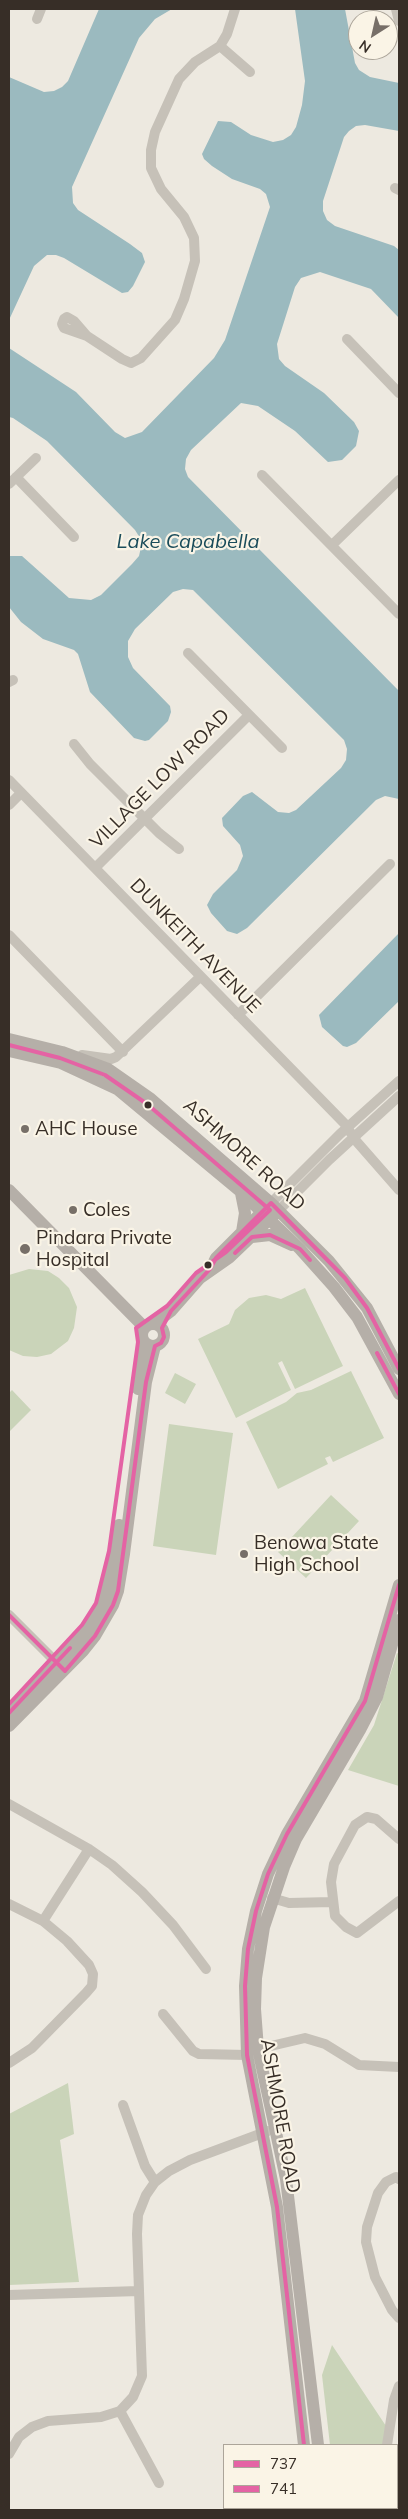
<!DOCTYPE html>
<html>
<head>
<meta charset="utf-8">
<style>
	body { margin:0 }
	#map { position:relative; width:408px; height:2519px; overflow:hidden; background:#ede9e0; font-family:Mulish,sans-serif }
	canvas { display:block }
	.frame { position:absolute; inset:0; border:10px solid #372e27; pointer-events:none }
	.legend { position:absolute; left:223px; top:2444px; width:175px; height:65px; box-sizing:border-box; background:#faf4e6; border:1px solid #aca59a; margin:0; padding:6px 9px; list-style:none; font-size:15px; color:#372e27 }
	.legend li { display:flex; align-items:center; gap:10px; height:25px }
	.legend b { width:25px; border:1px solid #aca59a }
	.north { position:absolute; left:348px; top:10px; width:50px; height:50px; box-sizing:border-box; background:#faf4e6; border:1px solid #aca59a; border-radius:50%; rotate:215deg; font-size:14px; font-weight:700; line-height:20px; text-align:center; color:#372e27 }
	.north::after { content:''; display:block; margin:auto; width:18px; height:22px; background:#776f68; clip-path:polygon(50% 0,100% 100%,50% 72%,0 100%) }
</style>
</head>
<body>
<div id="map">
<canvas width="408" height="2519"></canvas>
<div class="frame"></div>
<ul class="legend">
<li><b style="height:6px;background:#e463a4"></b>737</li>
<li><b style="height:6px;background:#e463a4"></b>741</li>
</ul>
<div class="north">N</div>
</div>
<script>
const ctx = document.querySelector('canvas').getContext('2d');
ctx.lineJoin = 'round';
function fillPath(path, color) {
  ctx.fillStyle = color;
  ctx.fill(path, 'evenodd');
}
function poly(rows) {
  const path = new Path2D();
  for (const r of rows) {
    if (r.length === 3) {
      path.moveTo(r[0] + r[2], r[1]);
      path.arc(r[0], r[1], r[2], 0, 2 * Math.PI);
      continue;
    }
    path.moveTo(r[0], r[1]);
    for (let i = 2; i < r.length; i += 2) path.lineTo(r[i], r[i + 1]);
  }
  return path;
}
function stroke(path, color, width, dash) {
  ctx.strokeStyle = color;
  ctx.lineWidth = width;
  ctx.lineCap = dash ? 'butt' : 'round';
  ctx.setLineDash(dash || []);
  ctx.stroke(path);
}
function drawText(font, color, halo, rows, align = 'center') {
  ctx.font = font + ' Mulish,sans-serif';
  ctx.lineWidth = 4.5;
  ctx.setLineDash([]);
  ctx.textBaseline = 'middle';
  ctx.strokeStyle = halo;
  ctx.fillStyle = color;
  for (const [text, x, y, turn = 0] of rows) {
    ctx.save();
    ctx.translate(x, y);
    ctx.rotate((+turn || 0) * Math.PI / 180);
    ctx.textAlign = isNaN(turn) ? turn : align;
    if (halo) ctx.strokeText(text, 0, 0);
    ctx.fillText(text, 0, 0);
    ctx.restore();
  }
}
fillPath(poly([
	[29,1269,48,1271,59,1278,69,1288,77,1307,74,1328,68,1341,51,1354,37,1357,23,1356,9,1350,9,1275],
	[305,1288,343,1366,295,1389,282,1361,278,1363,291,1390,236,1418,198,1339,229,1324,235,1310,249,1298,266,1295,281,1299],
	[351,1371,384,1438,333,1462,330,1456,325,1458,328,1464,278,1489,246,1422,286,1402,297,1393,311,1390],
	[175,1373,196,1384,185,1404,165,1393],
	[12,1390,31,1410,9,1432,9,1393],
	[169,1424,233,1433,216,1555,153,1546],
	[331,1495,359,1521,306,1578,278,1552],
	[397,1653,399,1654,399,1786,348,1770,374,1725],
	[68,2083,74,2134,60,2140,79,2282,9,2285,9,2114],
	[332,2345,386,2426,384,2445,330,2445,322,2375]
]), '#cad4b9');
fillPath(poly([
	[99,9,172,9,155,19,139,38,72,187,73,203,78,210,130,244,142,253,145,262,133,286,128,292,122,293,64,258,56,255,47,255,34,266,9,320,9,77,44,92,54,91,62,87,68,81],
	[295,9,345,9,355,63,359,70,370,77,399,83,399,131,365,125,356,126,349,131,344,137,323,201,323,211,327,220,335,226,394,246,399,250,399,318,371,289,320,272,301,278,295,287,277,344,279,359,285,366,324,393,354,422,359,431,356,446,342,460,328,462,295,431,258,406,241,403,191,450,186,459,185,469,188,477,399,691,399,799,385,796,376,800,247,928,237,934,227,931,211,913,207,905,213,894,237,870,243,856,240,845,223,826,222,818,243,796,252,792,278,812,289,813,296,810,341,768,346,760,347,749,344,740,193,590,183,589,173,592,135,629,128,641,128,657,133,668,170,706,171,712,168,721,149,740,145,741,134,738,90,692,78,654,74,650,43,639,21,622,9,607,10,556,22,556,69,598,91,600,101,595,132,564,139,556,141,547,140,538,135,530,47,441,13,418,9,417,9,348,76,392,115,432,125,438,142,432,214,358,225,340,270,207,266,194,260,189,232,179,212,166,204,159,202,154,218,121,231,122,251,135,273,142,283,140,291,135,296,127,302,105,305,81],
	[399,933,399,1001,356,1043,347,1047,343,1046,322,1027,319,1015]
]), '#9bbabf');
stroke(poly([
	[396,9,399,21],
	[37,19,41,9],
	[220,46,250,72],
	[395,188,399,190],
	[87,336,74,321,67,317,64,319,62,324,64,328,87,336,122,359,131,363,141,358,175,320,184,299,195,261,194,238,184,217,161,189,151,168,151,150,155,132,179,79,195,62,220,46,227,34,235,9],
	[347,339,399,393],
	[262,475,399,614],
	[16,477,74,537],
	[9,484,36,458],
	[332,545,399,480],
	[188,653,282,748],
	[9,682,13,680],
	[74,744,90,764,159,833,179,849],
	[9,780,344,1123,357,1142,399,1190],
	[9,805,21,793],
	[95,868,249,715],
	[9,935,123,1052],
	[238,1015,390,864],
	[82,1055,111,1059,116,1057,200,977],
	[271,1203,340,1134,399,1081],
	[279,1210,329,1160,399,1096],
	[9,1615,61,1667],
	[9,1804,89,1849,112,1865,142,1892,173,1925,206,1969],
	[399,1839,376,1819,367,1817,355,1825,334,1864,331,1882,335,1916,346,1927,357,1933,399,1901],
	[272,1898,289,1903,332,1902],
	[9,1904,43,1921,67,1941,89,1965,93,1974,92,1986,86,1993,32,2048,9,2063],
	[43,1921,89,1849],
	[163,2014,193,2051,199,2054,247,2055],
	[258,2049,305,2038,325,2044,359,2065,399,2067],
	[123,2105,145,2166,155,2182],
	[399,2179,396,2177,386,2182,378,2193,367,2227,366,2242,375,2277,392,2310,399,2318],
	[9,2295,139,2291],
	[120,2411,159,2483],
	[387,2445,394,2400,399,2386],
	[9,2454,19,2437,32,2427,48,2421,101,2417,120,2411,133,2397,142,2376,137,2234,138,2215,146,2195,155,2182,169,2171,190,2160,268,2131]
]), '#c6c1b8', 10);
stroke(poly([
	[9,1039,62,1052,108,1069,151,1099,271,1203,329,1261,367,1308,399,1369],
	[9,1051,61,1063,117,1089,241,1192,300,1249,334,1287,357,1317,399,1394],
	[9,1190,144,1327],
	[241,1193,245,1213,242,1232],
	[252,1237,270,1235,292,1245],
	[212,1266,216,1258,268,1206],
	[153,1335,11],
	[154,1324,171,1311,200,1278,230,1257,276,1213],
	[138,1389,144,1342],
	[9,1713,75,1643,97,1615,108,1585,119,1525],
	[9,1726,83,1651,95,1636,113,1605,118,1591,124,1554,146,1382,155,1346],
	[304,2445,277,2207,247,2055,245,1986,248,1949,256,1911,268,1874,287,1834,365,1701,399,1585],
	[318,2445,286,2179,258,2049,255,2009,256,1978,264,1927,284,1867,296,1839,360,1730,377,1697,399,1620],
	[311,2508,311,2510],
	[325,2508,325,2510]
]), '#b5afa8', 12);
stroke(poly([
	[235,1253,252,1237,270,1235,300,1249,310,1260],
	[377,1353,399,1394],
	[9,1615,65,1671,95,1636,113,1605,118,1591,146,1382,155,1346,161,1343,164,1337,162,1328,171,1311,210,1269,216,1258,271,1203,345,1278,367,1308,399,1369],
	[9,1713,70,1648],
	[304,2445,277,2207,247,2055,245,1986,248,1949,256,1911,268,1874,287,1834,365,1701,399,1585]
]), '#e463a4', 4);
stroke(poly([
	[9,1045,60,1058,105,1075,147,1104,270,1210,226,1252,196,1273,167,1306,136,1328,138,1342,109,1551,96,1603,82,1625,9,1704]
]), '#e463a4', 4);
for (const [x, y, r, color] of [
	[148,1105,4.5,"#372e27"],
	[25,1129,5,"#776f68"],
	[73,1210,5,"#776f68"],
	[25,1249,6,"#776f68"],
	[208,1265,4.5,"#372e27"],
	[244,1554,5,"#776f68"]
]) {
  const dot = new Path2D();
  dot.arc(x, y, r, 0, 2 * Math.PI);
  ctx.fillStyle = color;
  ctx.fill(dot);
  stroke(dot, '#faf4e6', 2);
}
drawText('19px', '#372e27', '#faf4e6', [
	["VILLAGE LOW ROAD",160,779,-45],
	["DUNKEITH AVENUE",195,946,46],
	["ASHMORE ROAD",244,1155,42],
	["ASHMORE ROAD",280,2116,80]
]);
drawText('19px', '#372e27', '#faf4e6', [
	["AHC House",35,1129],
	["Coles",83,1210],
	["Pindara Private",36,1238],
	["Hospital",36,1260],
	["Benowa State",254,1543],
	["High School",254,1565]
], 'left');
drawText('italic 20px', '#1a4c5a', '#faf4e6', [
	["Lake Capabella",188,542]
]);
</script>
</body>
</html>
